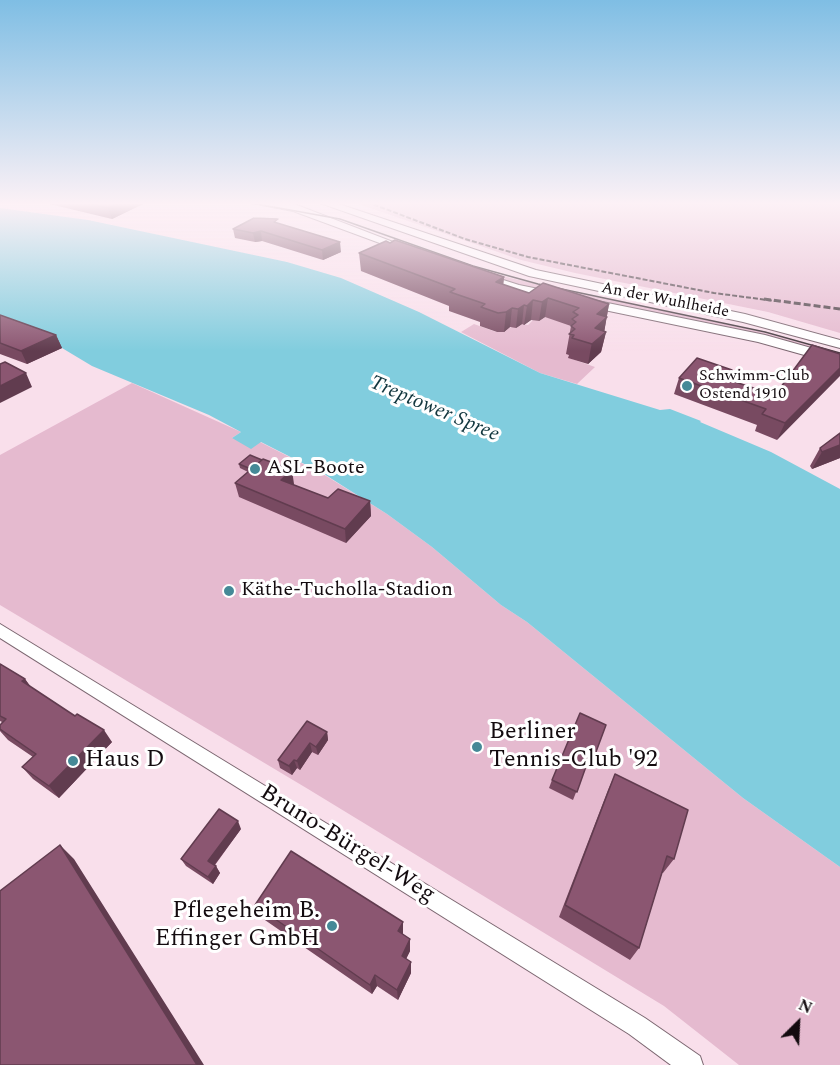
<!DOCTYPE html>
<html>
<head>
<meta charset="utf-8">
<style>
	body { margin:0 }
	#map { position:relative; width:840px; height:1065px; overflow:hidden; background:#f9dfeb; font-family:Spectral,serif }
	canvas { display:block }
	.north { position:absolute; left:768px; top:993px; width:60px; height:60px; -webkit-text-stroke:4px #fff; paint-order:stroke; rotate:24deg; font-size:16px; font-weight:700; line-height:24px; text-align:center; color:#130b0f }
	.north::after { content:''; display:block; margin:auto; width:21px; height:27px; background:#130b0f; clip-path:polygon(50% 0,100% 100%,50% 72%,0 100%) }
</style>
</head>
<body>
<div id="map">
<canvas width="840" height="1065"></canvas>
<div class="north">N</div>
</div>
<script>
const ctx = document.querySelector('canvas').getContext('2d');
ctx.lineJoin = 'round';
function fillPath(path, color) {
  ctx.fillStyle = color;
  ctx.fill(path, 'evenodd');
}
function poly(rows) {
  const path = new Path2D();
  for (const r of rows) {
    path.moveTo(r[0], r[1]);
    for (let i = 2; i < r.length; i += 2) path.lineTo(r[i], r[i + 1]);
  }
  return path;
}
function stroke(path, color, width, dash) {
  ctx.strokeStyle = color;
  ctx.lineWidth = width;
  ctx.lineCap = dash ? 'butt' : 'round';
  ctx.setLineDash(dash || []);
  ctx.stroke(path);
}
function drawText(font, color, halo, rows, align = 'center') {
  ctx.font = font + ' Spectral,serif';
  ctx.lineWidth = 6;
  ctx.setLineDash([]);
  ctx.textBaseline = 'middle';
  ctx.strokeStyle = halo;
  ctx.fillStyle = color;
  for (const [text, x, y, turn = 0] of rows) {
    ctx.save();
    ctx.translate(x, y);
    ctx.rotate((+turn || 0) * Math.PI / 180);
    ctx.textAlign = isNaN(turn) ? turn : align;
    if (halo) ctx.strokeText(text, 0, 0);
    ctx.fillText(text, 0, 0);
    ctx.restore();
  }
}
fillPath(poly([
	[353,202,840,202,840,333,768,312,575,273,521,260],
	[422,249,510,278,757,331,834,352,840,358,776,338,522,287,418,251],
	[577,314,569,358,595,367,577,384,540,373,461,332,474,324,496,332,522,324,528,325,533,320,539,321,545,317],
	[132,383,241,432,232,438,260,442,323,474,387,514,432,547,501,605,527,622,743,798,840,867,840,1065,739,1065,664,1006,308,789,0,605,0,455]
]), '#e5bacf');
fillPath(poly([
	[0,208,88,220,287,262,341,278,419,312,540,373,660,410,670,409,701,421,700,422,771,452,840,489,840,867,743,798,527,622,501,605,432,547,387,514,324,474,261,442,251,449,232,438,241,432,209,415,92,366,62,348,0,325]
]), '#81cdde');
const street = poly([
	[0,624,645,1018,700,1056,703,1065,671,1065,629,1034,0,638,0,624]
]);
const secondary = poly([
	[246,202,289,202,414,250,412,252,404,252,293,211,246,202],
	[317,202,333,202,536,270,745,314,840,340,840,348,743,322,529,276,317,202],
	[478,272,519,285,765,335,840,356,840,365,758,342,513,291,474,279,474,273,478,272]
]);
stroke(street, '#7b6670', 2);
stroke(secondary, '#7b6670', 2);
fillPath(street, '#fff');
fillPath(secondary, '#fff');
stroke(poly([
	[246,202,340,219,473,266,538,284,765,332,840,353]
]), '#463a40', 1.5);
stroke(poly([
	[367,202,465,239,528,257,714,293,775,301]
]), '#463a40', 2, [5, 2]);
stroke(poly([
	[764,299,840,309]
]), '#463a40', 3, [7, 3]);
fillPath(poly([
	[41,202,147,202,112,219],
	[279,224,341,252,323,260,262,241,255,242,235,238,233,229],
	[359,253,504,277,503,285,529,293,609,304,604,332,606,332,601,352,588,364,568,358,569,355,566,354,571,326,545,317,539,321,531,320,524,325,522,324,516,328,510,327,504,332,497,332,480,326,480,322,449,311,449,306,361,271],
	[0,315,56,335,62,348,27,364,0,354],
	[840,354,777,440,755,431,757,425,674,394,679,378,732,370,729,380,775,395],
	[840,433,840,458,812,469,810,466,820,448],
	[239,464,328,498,370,501,371,516,346,543,239,497,235,483,248,472,240,468],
	[0,664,25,679,31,687,112,742,59,798,33,779,22,767,33,757,8,740,0,731,0,725,2,722,0,721],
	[606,725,590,768,586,767,573,800,549,788,552,780],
	[327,732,328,740,318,755,312,752,300,770,297,768,292,775,280,768,278,760],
	[615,774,674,859,663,873,662,873,639,948,630,960,559,917,608,790],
	[241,829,215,865,220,873,213,884,186,866,181,859],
	[255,905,403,922,403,935,410,939,410,951,406,959,411,973,398,1000,377,986,372,994,262,918]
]), '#784a61');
fillPath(poly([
	[121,202,147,202,112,219,108,208],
	[261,231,262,241,255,242,253,233],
	[340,242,341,252,323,260,322,250],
	[504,277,502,296,496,282],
	[548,298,545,317,539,321,542,302],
	[533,300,531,320,524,325,527,306],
	[609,304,604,333,606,332,601,352,588,364,597,314],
	[524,305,522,324,516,328,518,309],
	[512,308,510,327,504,332,506,312],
	[56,335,62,348,27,364,21,351],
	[840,368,840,376,777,440,785,423],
	[26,373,32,387,0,403,0,386],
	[840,445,840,458,812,469,822,452],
	[292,470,294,484,284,494,281,480],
	[370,501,371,516,346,543,345,529],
	[25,679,34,692,22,681],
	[104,730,112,742,59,798,49,786],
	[327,732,328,740,318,755,316,747],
	[310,743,312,752,300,770,297,761],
	[294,760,297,768,292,775,289,766],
	[238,821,241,829,212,868,208,861],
	[60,845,74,859,204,1065,197,1065],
	[216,866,220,873,213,884,208,877],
	[403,922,403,934,399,943,398,931],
	[410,939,410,951,402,967,402,956],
	[411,962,411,973,398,1000,397,990],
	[375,975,377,986,372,994,370,985]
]), '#613c4f');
const building = poly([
	[82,202,121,202,108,208,82,202],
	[254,218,278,219,274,222,340,242,322,250,261,231,253,233,233,229,254,218],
	[395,240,504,277,496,282,529,293,543,283,609,304,597,314,607,317,595,328,606,332,592,344,572,338,574,335,569,334,575,329,571,326,576,322,572,319,578,315,573,312,579,308,548,298,542,302,533,300,527,306,524,305,518,309,512,308,506,312,498,313,481,307,485,304,450,292,455,289,359,253,386,241,390,243,395,240],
	[0,315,56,335,21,351,0,343,0,315],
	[812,345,840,354,840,368,785,423,762,414,766,409,679,378,697,358,732,370,726,379,775,395,812,345],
	[5,362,26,373,0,386,0,364,5,362],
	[840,433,840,445,822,452,820,448,840,433],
	[250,455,262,460,251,469,239,464,250,455],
	[263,459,292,470,281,480,328,498,338,489,370,501,345,529,235,483,263,459],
	[0,664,25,679,22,681,75,716,77,714,104,730,49,786,22,767,36,754,0,729,0,725,6,719,0,716,0,664],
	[580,713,606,725,593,760,589,758,577,792,552,780,580,713],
	[307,721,327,732,316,747,310,743,297,761,294,760,289,766,278,760,307,721],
	[615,774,688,810,674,859,667,856,639,948,565,905,615,774],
	[219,809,238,821,208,861,216,866,208,877,181,859,219,809],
	[60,845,197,1065,0,1065,0,891,60,845],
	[291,851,403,922,398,931,410,939,402,956,411,962,397,990,375,975,370,985,255,905,291,851]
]);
fillPath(building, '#8b5671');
stroke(building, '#613c4f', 1.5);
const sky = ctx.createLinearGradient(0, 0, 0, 351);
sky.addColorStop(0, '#7fbee4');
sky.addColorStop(0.58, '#fcf1f6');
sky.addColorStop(1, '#fcf1f600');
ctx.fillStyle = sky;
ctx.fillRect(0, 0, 840, 351);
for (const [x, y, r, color] of [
	[687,386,6,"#458997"],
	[255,469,6,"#458997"],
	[229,591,6,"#458997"],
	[477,747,6,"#458997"],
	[73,761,6,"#458997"],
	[332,926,6,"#458997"]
]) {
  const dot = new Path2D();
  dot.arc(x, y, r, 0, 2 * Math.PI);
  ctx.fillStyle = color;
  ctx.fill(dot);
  stroke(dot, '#fff', 2);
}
drawText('16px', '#130b0f', '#fff', [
	["An der Wuhlheide",665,301,11]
]);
drawText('16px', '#130b0f', '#fff', [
	["Schwimm-Club",699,377],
	["Ostend 1910",699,395]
], 'left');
drawText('20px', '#130b0f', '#fff', [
	["ASL-Boote",267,469],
	["Käthe-Tucholla-Stadion",241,591]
], 'left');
drawText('italic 21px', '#11363e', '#fff', [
	["Treptower Spree",434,410,23]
]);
drawText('24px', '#130b0f', '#fff', [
	["Berliner",489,733],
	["Tennis-Club '92",489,761],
	["Haus D",85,761],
	["Pflegeheim B.",320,912,"right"],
	["Effinger GmbH",320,940,"right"]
], 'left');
drawText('24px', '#130b0f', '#fff', [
	["Bruno-Bürgel-Weg",347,845,32]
]);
</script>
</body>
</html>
